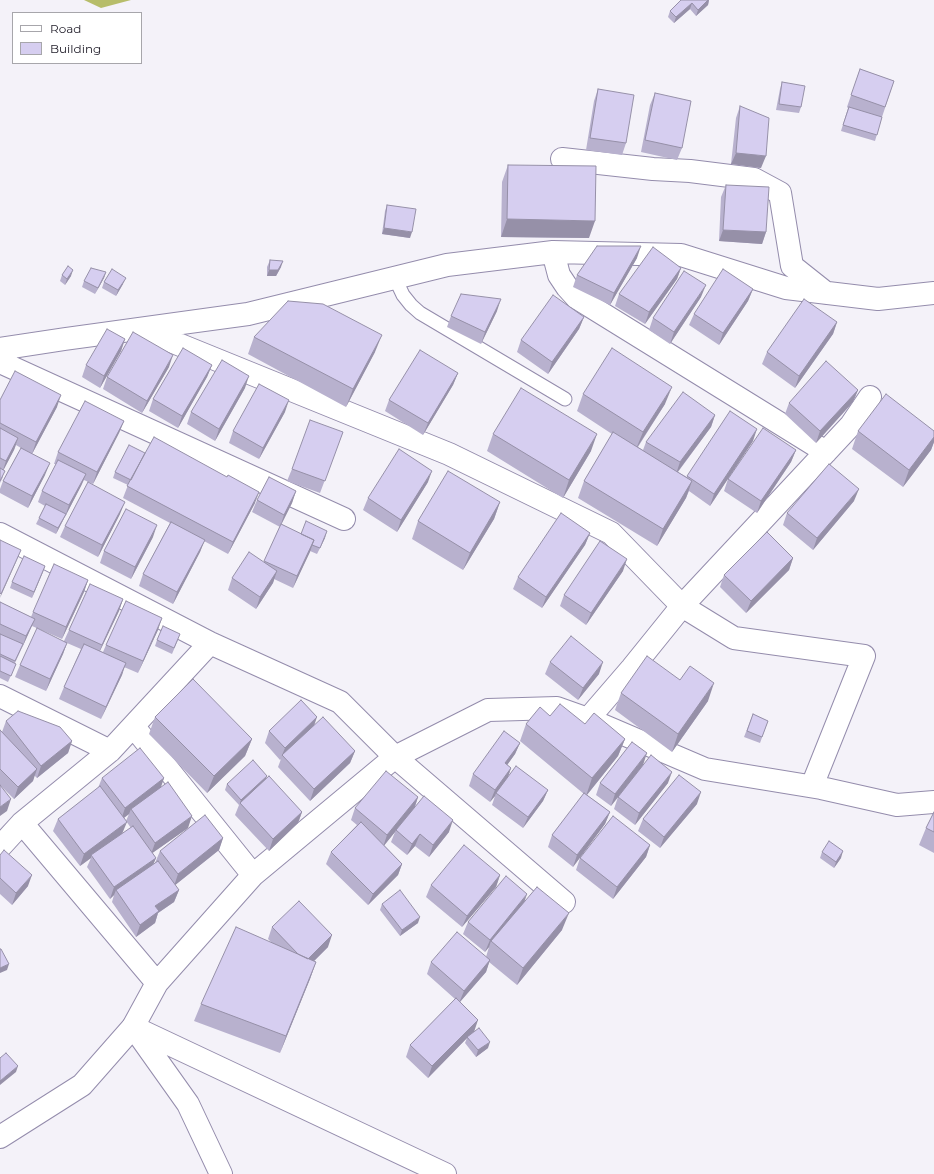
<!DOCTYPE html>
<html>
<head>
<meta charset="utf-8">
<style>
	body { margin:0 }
	#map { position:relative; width:934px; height:1174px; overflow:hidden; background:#f4f2f9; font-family:Montserrat,sans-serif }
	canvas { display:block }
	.legend { position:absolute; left:12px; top:12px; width:130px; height:52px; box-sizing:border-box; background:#fff; border:1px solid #a7a6ab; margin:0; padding:5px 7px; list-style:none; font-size:12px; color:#23202c }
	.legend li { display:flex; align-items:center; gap:8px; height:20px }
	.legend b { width:20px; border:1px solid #a7a6ab }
</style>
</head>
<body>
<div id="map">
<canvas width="934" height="1174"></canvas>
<ul class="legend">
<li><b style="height:5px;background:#fff"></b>Road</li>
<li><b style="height:11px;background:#d6cef0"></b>Building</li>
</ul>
</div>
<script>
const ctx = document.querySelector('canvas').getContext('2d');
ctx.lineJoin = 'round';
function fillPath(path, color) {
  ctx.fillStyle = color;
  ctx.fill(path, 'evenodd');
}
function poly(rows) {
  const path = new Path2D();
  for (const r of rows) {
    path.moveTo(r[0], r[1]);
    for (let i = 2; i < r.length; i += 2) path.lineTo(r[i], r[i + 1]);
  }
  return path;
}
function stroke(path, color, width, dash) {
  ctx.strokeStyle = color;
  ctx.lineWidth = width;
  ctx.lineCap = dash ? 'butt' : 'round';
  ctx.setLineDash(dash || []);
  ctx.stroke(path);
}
fillPath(poly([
	[84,0,131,0,101,8]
]), '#b7bd6a');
const lane = poly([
	[395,278,403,295,411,305,420,313,565,399]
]);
const street = poly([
	[562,159,653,169,690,171,754,179,780,193,792,266,826,293],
	[553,252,559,275,567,287,577,298,826,452],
	[141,329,449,454,611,533,682,606,632,668,588,719],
	[0,349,65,339,248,314,447,265,553,252,681,255,786,288,878,299,934,293],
	[0,362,344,519],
	[0,534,210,643,340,702,395,757,564,902],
	[0,696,110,751],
	[134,727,253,875],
	[812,786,864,656,734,638,682,606,851,425,870,397],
	[22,823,157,983],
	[0,847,22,823,110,751,210,643],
	[0,1137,82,1085,133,1027,157,983,253,875,395,757,488,710,557,708,588,719,705,769,821,788,897,805,934,802]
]);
const secondary = poly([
	[133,1027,445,1174],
	[134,1028,188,1104,221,1174]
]);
stroke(lane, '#948cac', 15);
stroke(street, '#948cac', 24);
stroke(secondary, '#948cac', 24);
stroke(lane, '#fff', 13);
stroke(street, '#fff', 22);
stroke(secondary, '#fff', 22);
fillPath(poly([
	[681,0,709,0,708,5,696,16,690,9,674,23,668,17,670,11],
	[860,69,894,81,882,117,875,141,841,131,848,108,847,107],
	[782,82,801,107,799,113,776,110,780,89],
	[598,89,626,143,622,155,586,150,594,101],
	[655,93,682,148,677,160,641,152,650,105],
	[740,106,761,168,731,164,736,118],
	[508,165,589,238,501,237,502,182],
	[726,185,766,232,762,244,719,241,721,197],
	[387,205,410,238,382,234,385,211],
	[637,258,610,305,573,287,577,275],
	[270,260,281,267,276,276,267,276,267,267],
	[681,268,677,279,645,324,615,306,619,294],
	[106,272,104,278,95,294,82,287,84,281],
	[62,275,71,276,65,285,60,281],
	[104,282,123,284,116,296,102,288],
	[753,289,748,301,719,345,689,325,694,314],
	[701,297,670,344,649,330,653,318],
	[497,311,481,344,447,327,451,316],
	[584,317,579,329,548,374,517,352,521,340],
	[837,322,833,334,795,388,762,364,767,352],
	[254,337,375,352,346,407,248,354],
	[125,339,121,351,100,388,82,377,86,365],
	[212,365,207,377,178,428,149,411,153,399],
	[169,367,142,413,103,389,107,377],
	[458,373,453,385,423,435,385,411,389,400],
	[245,388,215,441,187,424,191,412],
	[858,390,853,402,816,443,785,414,789,403],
	[583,394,665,404,638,447,643,450,646,442,715,415,711,427,678,472,687,477,687,476,753,441,710,506,689,491,686,498,657,546,578,498,584,481,612,434,577,411],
	[0,400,57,407,32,454,45,475,28,508,0,493,0,489,3,481,21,448,16,445,14,450,3,470,3,477,0,483],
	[285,412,259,459,229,443,233,431],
	[124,421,119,433,93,484,84,480,81,486,56,534,36,524,45,506,38,502,42,491,56,464,54,464,58,452],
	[858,431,934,431,934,442,931,450,903,487,852,449],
	[343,432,320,493,287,481,292,469],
	[493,434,591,451,563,498,487,451],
	[796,450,791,462,757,513,724,491,728,479],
	[145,453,255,503,228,554,204,541,200,552,173,604,139,586,143,574,170,523,123,498,128,485,113,478,115,472],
	[428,482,397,532,363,510,368,498],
	[296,491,292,503,280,527,252,512,257,500],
	[854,501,813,550,783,525,787,513],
	[500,502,494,519,463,570,412,539,418,521],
	[120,514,98,557,60,537,65,526],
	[281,524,301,534,325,538,317,554,310,551,293,588,274,579,273,583,256,609,228,590,232,578,264,562],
	[590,533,585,545,542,608,513,589,518,577],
	[153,537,131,579,100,563,104,551],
	[793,558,789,570,746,613,720,587,724,575],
	[45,566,32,598,10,588,12,582],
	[623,571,586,625,560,606,564,595],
	[88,580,84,592,62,639,32,626,15,663,16,664,8,682,0,678,0,602,31,617,33,612],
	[123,599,119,611,100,651,103,652,106,645,158,630,138,673,124,667,122,675,101,719,59,699,64,687,81,649,67,643,63,654,46,691,15,677,20,665,64,641,69,630],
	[157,640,178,640,172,654,155,646],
	[550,662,599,674,578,700,545,674],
	[680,680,708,701,672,752,615,710,621,693],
	[753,714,768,721,760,743,744,737],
	[550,716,585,724,625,739,618,756,587,795,610,812,605,824,573,867,548,847,552,835,584,794,520,741,526,724],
	[155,717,252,739,245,756,207,793,149,734],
	[6,721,72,741,68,753,37,778,34,775,33,781,14,799,0,785,0,730,2,732],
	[314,725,355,751,350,763,310,801,278,767,281,759,280,760,265,743,269,731],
	[520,743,515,754,507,765,511,768,508,777,548,790,543,801,523,828,492,805,495,796,490,802,469,786,473,774],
	[643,765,668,783,635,825,614,809,618,797,642,767,611,806,596,795,600,783],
	[102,778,164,778,160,788,188,828,152,853,156,858,153,864,155,863,160,851,223,838,219,850,175,885,179,890,174,902,158,913,155,923,136,937,112,902,114,895,110,899,87,867,91,858,80,866,53,831,58,819,98,788],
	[129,814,126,821,131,828,122,834,124,818],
	[266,779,302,812,298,823,269,851,235,815,239,805,225,790,227,784],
	[418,797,415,807,449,832,429,857,415,846,407,855,391,842,395,832,384,845,402,864,398,875,368,905,326,864,331,852,357,825,351,820,355,808],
	[697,804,660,848,638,831,643,819],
	[934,812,934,853,919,845,926,828],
	[650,845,646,857,613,899,576,870,580,858],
	[822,852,841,858,834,868,820,858],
	[0,855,28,886,12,905,0,894],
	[500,875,496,887,462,927,426,897,431,885],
	[525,901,562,930,517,985,489,962,486,972,460,1002,474,1032,471,1034,488,1048,476,1057,465,1043,467,1038,428,1078,406,1057,410,1045,455,999,427,974,431,962,486,957,489,947,485,952,463,934,468,922],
	[382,904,418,923,400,936,380,910],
	[272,927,328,947,314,961,316,962,310,979,280,1053,194,1021,201,1004,271,942,268,939]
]), '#b8b1ce');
fillPath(poly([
	[708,0,709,0,708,5,696,16,698,10],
	[692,3,690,9,674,23,676,17],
	[736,153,766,156,761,168,731,164],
	[507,219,595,221,589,238,501,237],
	[384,228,412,232,410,238,382,234],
	[723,230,766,232,762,244,719,241],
	[641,246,637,258,610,305,614,293],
	[283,261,281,267,276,276,267,276,269,270],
	[681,268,677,279,645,324,649,312],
	[73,270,71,276,65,285,67,279],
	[106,272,104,278,95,294],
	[126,278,123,284,116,296,118,290],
	[706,285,701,297,670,344,674,332],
	[753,289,748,301,719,345,723,333],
	[501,299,497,311,481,344,485,332],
	[584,317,579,329,548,374,552,362],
	[837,322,833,334,795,388,799,376],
	[382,335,375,352,346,407,353,389],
	[125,339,121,351,100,388,104,376],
	[173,355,169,367,142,413,147,401],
	[212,365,207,377,178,428,182,416],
	[458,373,453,385,423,435,428,423],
	[249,376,245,388,215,441,219,429],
	[672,387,665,404,636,449,643,432],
	[858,390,853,402,816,443,820,431],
	[61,395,57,407,32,454,36,442],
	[289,400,285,412,259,459,263,448],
	[715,415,711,427,676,474,680,462],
	[124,421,119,433,93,484,97,472],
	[757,429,753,441,710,506,714,494],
	[597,434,591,451,563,498,569,480],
	[934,437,934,442,931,450,903,487,909,470],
	[18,438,14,450,2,473,6,461],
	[796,450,791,462,757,513,761,501],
	[50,463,45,475,28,508,32,496],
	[432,471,428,482,397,532,401,520],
	[86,474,81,486,65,517,69,505],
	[692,481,686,498,657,546,663,529],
	[859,489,854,501,813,550,817,538],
	[296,491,292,503,280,527,284,515],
	[259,492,255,503,228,554,233,542],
	[125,502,120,514,98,557,102,545],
	[500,502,494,519,463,570,470,553],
	[66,514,56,534,58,528],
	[157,525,153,537,131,579,135,567],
	[327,531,325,538,317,554,320,548],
	[590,533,585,545,542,608,546,597],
	[205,540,200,552,173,604,177,592],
	[314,540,310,552,293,588,297,576],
	[21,550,16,562,0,598,1,594],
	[793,558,789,570,746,613,751,601],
	[627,559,623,571,586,625,591,613],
	[45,566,43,572,32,598,34,592],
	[277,571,273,583,256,609,260,597],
	[88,580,84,592,62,639,66,627],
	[123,599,119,611,97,657,102,645],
	[162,618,158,630,138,673,143,661],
	[35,619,30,630,22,648,26,636],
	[67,643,63,654,46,691,50,679],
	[603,662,599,674,578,700,583,688],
	[126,663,122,675,101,719,106,707],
	[714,683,708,701,672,752,678,734],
	[317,717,313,729,282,755,280,760,285,748],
	[252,739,245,756,207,793,214,776],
	[625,739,618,756,586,796,592,778],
	[72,741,68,753,37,778,41,766],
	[520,743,515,754,500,775,505,763],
	[355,751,350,763,310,801,314,789],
	[647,753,643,765,611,806,615,794],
	[511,768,507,780,496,793,495,796,490,802,495,790],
	[37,769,33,781,14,799,18,787],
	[672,772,668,783,635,825,639,813],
	[267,776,265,782,240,803,241,800],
	[164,778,160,790,131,809,129,814,121,820,125,808],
	[548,790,543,801,523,828,528,817],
	[701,792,697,804,660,848,664,837],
	[418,797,414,809,396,830,395,832,383,847,387,835],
	[11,799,7,811,0,816,0,807],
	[302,812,298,823,269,851,273,839],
	[610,812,605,824,573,867,577,855],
	[192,816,188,828,151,854,155,843],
	[453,820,449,832,429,857,433,845],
	[127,822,122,834,91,855,91,858,80,866,84,854],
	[420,834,415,846,407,855,412,844],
	[223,838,219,850,174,886,178,874],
	[650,845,646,857,613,899,617,887],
	[843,851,841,858,834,868,836,862],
	[156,858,151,870,116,890,114,895,110,899,114,887],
	[402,864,398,875,368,905,373,894],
	[32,875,28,886,12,905,16,893],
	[500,875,496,887,462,927,467,916],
	[179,890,174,902,158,913,155,923,136,937,140,925,155,906],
	[527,894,523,906,491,941,489,947,485,952,490,940],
	[569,913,562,930,517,985,523,968],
	[420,917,418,923,400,936,402,930],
	[332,935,328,947,301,974,305,962],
	[490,960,486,972,459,1003,464,991],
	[316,962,310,979,280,1053,286,1036],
	[9,964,7,970,0,973,0,968],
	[478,1020,474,1032,468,1037,467,1037,467,1038,428,1078,432,1066],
	[490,1042,488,1048,476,1057,478,1050],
	[18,1066,16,1072,0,1085,0,1081]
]), '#9690a8');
const building = poly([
	[681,0,708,0,698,10,692,3,676,17,670,11,681,0],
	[860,69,894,81,885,107,851,95,860,69],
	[782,82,805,86,801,107,779,104,782,82],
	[598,89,634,95,626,143,590,138,598,89],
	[655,93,691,101,682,148,645,140,655,93],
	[740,106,769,118,766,156,736,153,740,106],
	[849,107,882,117,877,135,843,125,849,107],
	[508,165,596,166,595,221,507,219,508,165],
	[726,185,769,187,766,232,723,230,726,185],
	[387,205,416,209,412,232,384,228,387,205],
	[597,246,641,246,614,293,577,275,597,246],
	[653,247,681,268,649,312,619,294,653,247],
	[270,260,283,261,278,270,269,270,270,260],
	[68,266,73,270,67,279,62,275,68,266],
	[91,268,106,272,98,288,84,281,91,268],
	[112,269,126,278,118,290,104,282,112,269],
	[723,269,753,289,723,333,694,314,723,269],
	[684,271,706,285,674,332,653,318,684,271],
	[461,294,501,299,485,332,451,316,461,294],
	[553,295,584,317,552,362,521,340,553,295],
	[804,299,837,322,799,376,767,352,804,299],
	[288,301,323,304,382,335,353,389,254,337,288,301],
	[107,329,125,339,104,376,86,365,107,329],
	[133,332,173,355,147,401,107,377,133,332],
	[183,348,212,365,182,416,153,399,183,348],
	[612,348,672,387,643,432,583,394,612,348],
	[420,350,458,373,428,423,389,400,420,350],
	[222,360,249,376,219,429,191,412,222,360],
	[826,361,858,390,820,431,789,403,826,361],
	[15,371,61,395,36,442,0,423,0,400,15,371],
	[259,384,289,400,263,448,233,431,259,384],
	[521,388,597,434,569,480,493,434,521,388],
	[683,392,715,415,680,462,646,442,683,392],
	[886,394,934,431,934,437,909,470,858,431,886,394],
	[85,401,124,421,97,472,58,452,85,401],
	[730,411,757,429,714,494,687,476,730,411],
	[310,420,343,432,325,481,292,469,310,420],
	[0,428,18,438,6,461,0,458,0,428],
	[763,428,796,450,761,501,728,479,763,428],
	[613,432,692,481,663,529,584,481,613,432],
	[154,437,227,477,228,475,259,492,233,542,127,486,154,437],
	[129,445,145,453,131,480,115,472,129,445],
	[21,448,50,463,32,496,3,481,21,448],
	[399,449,432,471,401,520,368,498,399,449],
	[58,460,86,474,69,505,42,491,58,460],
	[829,464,859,489,817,538,787,513,829,464],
	[0,468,5,471,0,481,0,468],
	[448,471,500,502,470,553,418,521,448,471],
	[269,477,296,491,284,515,257,500,269,477],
	[88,482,125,502,102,545,65,526,88,482],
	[46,504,66,514,58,528,39,518,46,504],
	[126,509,157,525,135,567,104,551,126,509],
	[561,513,590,533,546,597,518,577,561,513],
	[306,521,327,531,320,548,312,545,314,540,301,534,306,521],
	[171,522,205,540,177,592,143,574,171,522],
	[281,524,314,540,297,576,264,561,281,524],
	[767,532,793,558,751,601,724,575,767,532],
	[0,540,21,550,1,594,0,593,0,540],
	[600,541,627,559,591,613,564,595,600,541],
	[249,552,277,571,260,597,232,578,249,552],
	[24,556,45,566,34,592,12,582,24,556],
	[54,564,88,580,66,627,33,612,54,564],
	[90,584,123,599,102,645,69,630,90,584],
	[126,601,162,618,143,661,106,645,126,601],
	[0,602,35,619,26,636,0,624,0,602],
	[163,626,180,634,174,648,157,640,163,626],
	[37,628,67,643,50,679,20,665,37,628],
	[0,634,23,644,15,661,0,654,0,634],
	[571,636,603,662,583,688,550,662,571,636],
	[84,644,126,663,106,707,64,687,84,644],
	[0,656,16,664,11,676,0,671,0,656],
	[647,656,680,680,690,666,714,683,678,734,621,693,647,656],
	[193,679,252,739,214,776,155,717,193,679],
	[301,700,317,717,285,748,269,731,301,700],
	[560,704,585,724,594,713,625,739,592,778,526,724,540,707,550,716,560,704],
	[18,711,60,727,72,741,41,766,6,721,18,711],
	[753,714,768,721,762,737,747,731,753,714],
	[323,717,355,751,314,789,282,755,323,717],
	[0,730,37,769,18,787,0,769,0,730],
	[504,731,520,743,505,763,511,768,495,790,473,774,504,731],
	[632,742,647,753,615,794,600,783,632,742],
	[140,748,164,778,125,808,102,778,140,748],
	[651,755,672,772,639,813,618,797,651,755],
	[253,760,267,776,241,800,227,784,253,760],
	[516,766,548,790,528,817,496,793,516,766],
	[386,771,418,797,387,835,355,808,386,771],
	[679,775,701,792,664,837,643,819,679,775],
	[269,776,302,812,273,839,240,803,269,776],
	[168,782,192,816,155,843,131,809,168,782],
	[0,785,11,799,0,807,0,785],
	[100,786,127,822,84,854,58,819,100,786],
	[584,793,610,812,577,855,552,835,584,793],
	[424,796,453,820,433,845,420,834,412,844,396,830,424,796],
	[934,812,934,832,926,828,934,812],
	[205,815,223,838,178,874,160,851,205,815],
	[613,816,650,845,617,887,580,858,613,816],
	[361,822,402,864,373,894,331,852,361,822],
	[133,826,156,858,114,887,91,855,133,826],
	[829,841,843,851,836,862,822,852,829,841],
	[464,845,500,875,467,916,431,885,464,845],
	[4,850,32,875,16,893,0,878,0,855,4,850],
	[158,861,179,890,155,906,159,911,140,925,116,890,158,861],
	[506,876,527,894,490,940,468,922,506,876],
	[537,887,569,913,523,968,491,941,537,887],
	[400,890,420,917,402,930,382,904,400,890],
	[299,901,332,935,308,959,298,954,272,927,299,901],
	[236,927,316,962,286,1036,201,1004,236,927],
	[457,932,490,960,464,991,431,962,457,932],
	[0,949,1,949,9,964,0,968,0,949],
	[456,998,478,1020,432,1066,410,1045,456,998],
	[479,1028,490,1042,478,1050,467,1037,479,1028],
	[6,1053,18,1066,0,1081,0,1058,6,1053]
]);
fillPath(building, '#d6cef0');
stroke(building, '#9690a8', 1);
</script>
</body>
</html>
